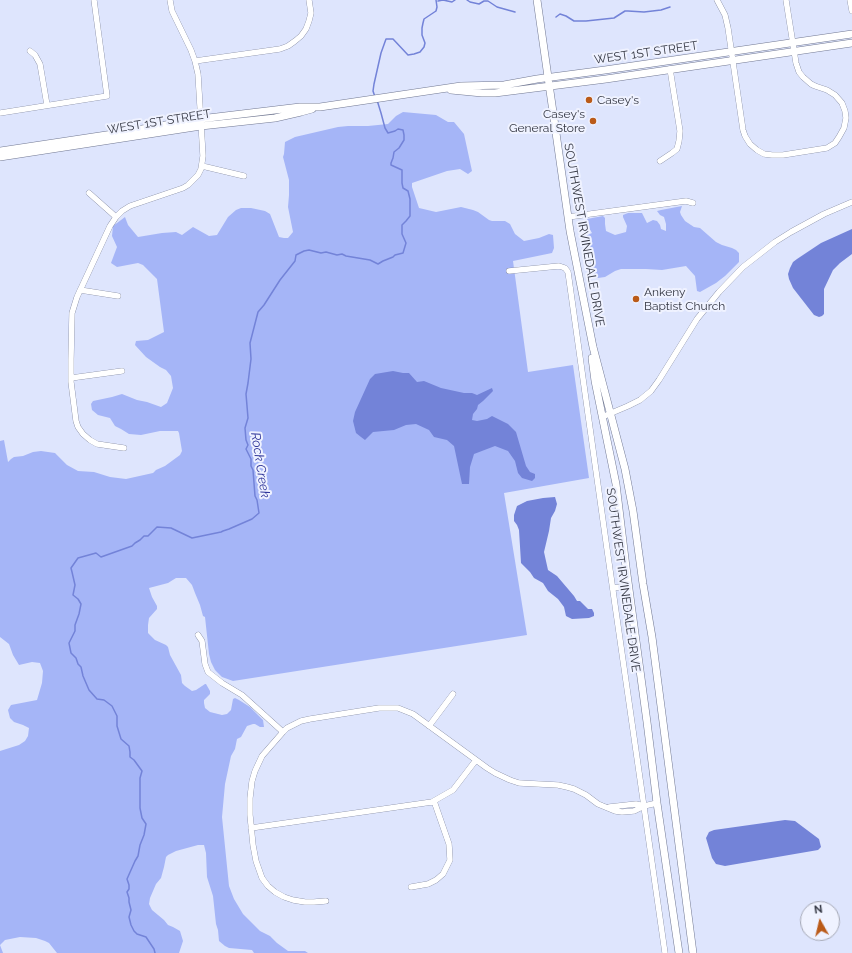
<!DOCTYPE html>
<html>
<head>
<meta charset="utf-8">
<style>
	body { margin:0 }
	#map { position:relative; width:852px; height:953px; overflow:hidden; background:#dee5fd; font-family:Raleway,sans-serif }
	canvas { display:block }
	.north { position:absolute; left:800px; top:901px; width:40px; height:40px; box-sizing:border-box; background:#eff2ff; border:1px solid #a4a7b4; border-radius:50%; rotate:352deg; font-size:11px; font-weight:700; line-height:16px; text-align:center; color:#343743 }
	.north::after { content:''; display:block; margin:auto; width:14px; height:18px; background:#ba5a18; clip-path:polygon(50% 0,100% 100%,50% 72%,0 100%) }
</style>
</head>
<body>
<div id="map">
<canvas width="852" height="953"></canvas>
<div class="north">N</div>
</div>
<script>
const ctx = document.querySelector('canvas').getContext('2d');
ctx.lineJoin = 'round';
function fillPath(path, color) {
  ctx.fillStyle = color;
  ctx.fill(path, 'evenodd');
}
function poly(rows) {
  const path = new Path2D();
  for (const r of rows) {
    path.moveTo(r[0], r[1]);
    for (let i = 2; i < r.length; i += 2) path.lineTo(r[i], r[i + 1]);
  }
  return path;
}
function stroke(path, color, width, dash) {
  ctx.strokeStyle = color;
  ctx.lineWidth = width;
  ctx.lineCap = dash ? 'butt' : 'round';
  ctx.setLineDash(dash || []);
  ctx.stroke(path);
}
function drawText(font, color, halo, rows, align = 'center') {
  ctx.font = font + ' Raleway,sans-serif';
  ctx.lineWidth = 4;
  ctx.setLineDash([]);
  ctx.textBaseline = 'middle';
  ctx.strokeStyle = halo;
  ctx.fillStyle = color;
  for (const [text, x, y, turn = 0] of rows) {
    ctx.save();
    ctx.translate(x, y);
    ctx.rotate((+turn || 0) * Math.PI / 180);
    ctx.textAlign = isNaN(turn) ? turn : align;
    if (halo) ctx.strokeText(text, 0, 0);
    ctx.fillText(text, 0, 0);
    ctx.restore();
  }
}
fillPath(poly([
	[403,112,436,115,448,122,454,122,464,134,472,171,468,174,460,169,447,171,412,183,412,187,419,208,436,212,461,207,473,210,478,212,489,220,492,221,505,221,510,224,515,234,524,241,539,238,549,234,553,235,554,248,552,253,513,261,528,372,573,365,589,478,504,493,527,635,233,681,222,677,215,670,211,662,209,654,205,617,203,616,200,605,195,593,192,585,186,578,176,578,168,583,149,588,152,597,157,606,157,609,149,618,148,625,148,633,155,640,166,645,168,647,170,655,181,675,182,683,185,686,192,691,196,690,205,684,206,684,210,691,210,694,204,700,204,703,205,708,210,712,222,715,227,714,231,710,233,699,235,698,239,700,250,707,263,720,264,727,260,727,255,724,253,724,247,726,241,737,237,739,235,749,231,756,225,784,222,817,229,886,234,899,243,914,260,931,270,936,277,943,288,951,305,951,308,953,254,953,252,950,229,948,225,946,219,941,218,930,216,924,213,896,207,877,206,853,204,845,198,845,176,851,168,855,166,857,164,867,161,878,156,884,150,898,149,904,152,910,164,920,168,925,173,927,180,931,183,941,179,953,57,953,49,943,45,941,36,938,20,937,5,940,0,945,3,953,0,953,0,751,19,745,25,741,28,736,29,728,23,725,14,722,10,718,8,710,11,705,37,700,42,683,43,671,40,663,32,662,19,665,13,655,9,644,0,637,0,441,4,440,8,462,11,459,14,457,23,456,33,452,41,451,55,453,67,465,78,471,94,472,110,477,126,479,153,473,156,470,165,466,180,455,182,451,179,433,178,431,160,431,141,435,129,434,121,429,115,426,110,418,98,415,92,410,91,404,93,401,112,397,122,394,137,400,147,402,161,407,167,403,173,388,171,376,166,370,160,367,146,357,135,345,136,341,148,340,164,332,157,279,143,265,138,263,117,267,111,263,117,247,112,236,113,226,125,217,128,225,138,237,162,233,176,232,182,235,193,227,209,236,217,235,228,217,236,210,241,208,251,208,265,211,270,214,279,237,284,238,288,238,293,232,288,207,289,195,289,180,283,157,284,154,285,142,295,137,338,127,348,126,368,126,388,124,396,116],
	[682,206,680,212,681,215,685,221,694,227,700,228,716,242,722,245,732,248,736,250,739,253,739,262,725,276,716,283,700,292,697,291,695,276,686,266,662,270,646,269,621,269,615,271,605,277,598,278,594,276,591,273,590,256,585,248,583,244,584,237,592,233,589,228,587,222,587,219,603,216,605,218,605,224,606,231,615,235,626,232,627,226,623,217,623,215,628,213,642,213,647,223,653,220,657,221,660,225,661,229,666,231,666,224,664,217,660,215,657,211,661,210]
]), '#a5b5f7');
fillPath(poly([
	[852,229,852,254,840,263,833,270,824,289,824,314,822,316,819,317,814,315,793,288,789,279,788,274,790,268,793,262,797,259,821,243],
	[393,371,403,373,409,373,417,382,424,381,441,388,464,393,472,393,477,395,492,388,493,391,483,401,478,405,477,409,473,414,472,420,477,421,487,419,492,416,508,424,516,432,526,466,530,472,535,474,535,478,532,481,522,478,518,473,515,461,508,451,495,446,474,454,470,467,469,484,462,484,454,446,447,440,434,437,429,430,416,424,406,425,394,430,373,432,365,440,361,437,356,433,353,421,355,412,370,379,375,374],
	[555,497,557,504,555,511,551,518,549,531,544,552,548,570,557,576,574,596,577,601,580,601,588,609,592,609,594,613,594,616,589,618,572,619,566,616,564,607,558,599,548,591,543,583,534,578,530,572,521,563,519,530,517,525,514,521,514,515,517,506,527,501,543,498],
	[785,820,795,821,819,839,821,847,818,850,725,866,716,864,712,858,706,838,709,832,714,830]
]), '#7383d8');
stroke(poly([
	[467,0,470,2,479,4,484,1,488,1,497,7,515,12],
	[438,1,443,0,452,2,455,0],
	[556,17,560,14,566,16,574,21,586,21,614,18,625,11,628,11,644,12,661,10,670,7],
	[375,97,373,91,374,84,381,53,386,39,393,39,408,55,414,54,420,52,424,47,425,43,422,35,422,28,423,23,424,19,436,11,437,7,436,0],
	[155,953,154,949,146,937,137,934,134,931,131,925,129,917,131,910,129,902,129,898,127,892,129,889,129,885,127,879,135,861,138,856,140,845,144,835,146,824,142,818,140,808,140,778,142,771,134,760,130,757,130,752,129,746,121,739,117,726,117,716,112,706,104,700,97,699,89,690,83,676,81,667,78,664,76,658,71,653,69,643,75,631,75,625,79,614,81,604,78,599,73,595,75,585,72,572,71,568,78,558,96,553,101,557,132,546,135,543,140,540,144,536,148,536,157,527,171,528,192,538,221,532,223,531,229,529,252,519,259,513,257,500,255,496,253,470,251,466,251,459,246,449,248,445,246,440,245,428,248,418,246,394,248,383,251,359,250,343,258,312,264,305,280,280,295,261,296,255,304,251,309,250,321,253,326,252,337,255,342,254,346,256,370,260,378,264,383,261,393,257,395,255,403,253,406,243,402,234,402,225,406,221,410,216,410,199,408,191,403,188,402,183,402,170,391,165,391,163,393,158,394,152,399,148,404,140,404,135,403,130,398,129,395,131,388,133,385,128,381,113,377,100]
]), '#7383d8', 1.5);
const minor = poly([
	[717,0,725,15,728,28,743,130,745,136,750,144,757,150,764,154,772,155,783,155,827,148,835,143,839,137,844,128,846,118,845,111,842,103,835,95,827,90,815,86,811,84,803,77,799,72,796,63,786,0],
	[850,0,852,11],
	[30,51,35,55,40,64,47,105],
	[195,61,280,49,288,46,295,41,301,36,306,29,309,21,311,13,309,0],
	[0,113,107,96,94,0],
	[660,161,672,153,677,149,679,141,680,131,670,69],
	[202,166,244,176],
	[89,193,116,217],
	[568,217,686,201,693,203],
	[509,271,559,266,565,268,568,272,607,549,665,953],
	[80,290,118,296],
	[71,378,122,371],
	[602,417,628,406,640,400,651,391,659,380,697,319,719,292,743,267,775,242,791,232,824,214,852,202],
	[124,448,97,444,90,440,83,434,78,427,76,421,71,382,71,359,72,313,77,297,110,226,116,217,122,211,130,206,183,188,188,185,198,175,201,169,203,156,198,74,195,61,191,50,172,11,170,0],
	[613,588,629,586],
	[198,635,202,641,205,664,208,672,222,683,242,695,283,732],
	[429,726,453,694],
	[609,807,636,804,644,806],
	[251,828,432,802,453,790,476,760],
	[411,887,428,884,436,880,443,874,450,860,449,844,434,801],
	[326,901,314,902,305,902,293,900,284,897,275,892,268,886,262,878,256,861,253,845,250,815,250,798,252,781,255,771,262,756,283,732,287,728,301,721,310,719,379,708,398,708,413,714,487,768,495,773,510,780,519,783,558,785,567,787,574,789,586,795,598,804,615,811,622,812,634,811,644,806,657,803]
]);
const major = poly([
	[537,0,570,231,593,347,625,469,633,511,643,584,652,637,693,953],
	[451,90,482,93,495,93,606,79,852,43],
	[0,151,113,134,200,119,300,107,320,107,461,86,504,85,537,79,605,70,852,34],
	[0,157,201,126,275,118,301,112,312,109],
	[592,358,595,381,616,484,626,567,647,722,657,803,679,953]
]);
stroke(minor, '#717892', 6);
stroke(major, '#717892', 8);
stroke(minor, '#fff', 5.5);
stroke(major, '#fff', 7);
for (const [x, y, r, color] of [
	[589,100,4,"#ba5a18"],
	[593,121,4,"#ba5a18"],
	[636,299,4,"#ba5a18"]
]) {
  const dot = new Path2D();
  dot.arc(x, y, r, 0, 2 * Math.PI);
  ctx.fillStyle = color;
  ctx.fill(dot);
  stroke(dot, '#eff2ff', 1.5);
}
drawText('12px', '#343743', '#eff2ff', [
	["WEST 1ST STREET",646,53,-8],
	["WEST 1ST STREET",159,122,-9],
	["SOUTHWEST IRVINEDALE DRIVE",584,235,80],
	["SOUTHWEST IRVINEDALE DRIVE",623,580,82]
]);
drawText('12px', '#343743', '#eff2ff', [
	["Casey's",597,100],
	["Casey's",585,114,"right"],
	["General Store",585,128,"right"],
	["Ankeny",644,292],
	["Baptist Church",644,306]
], 'left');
drawText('italic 13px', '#31379a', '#eff2ff', [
	["Rock Creek",260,465,81]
]);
</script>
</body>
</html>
